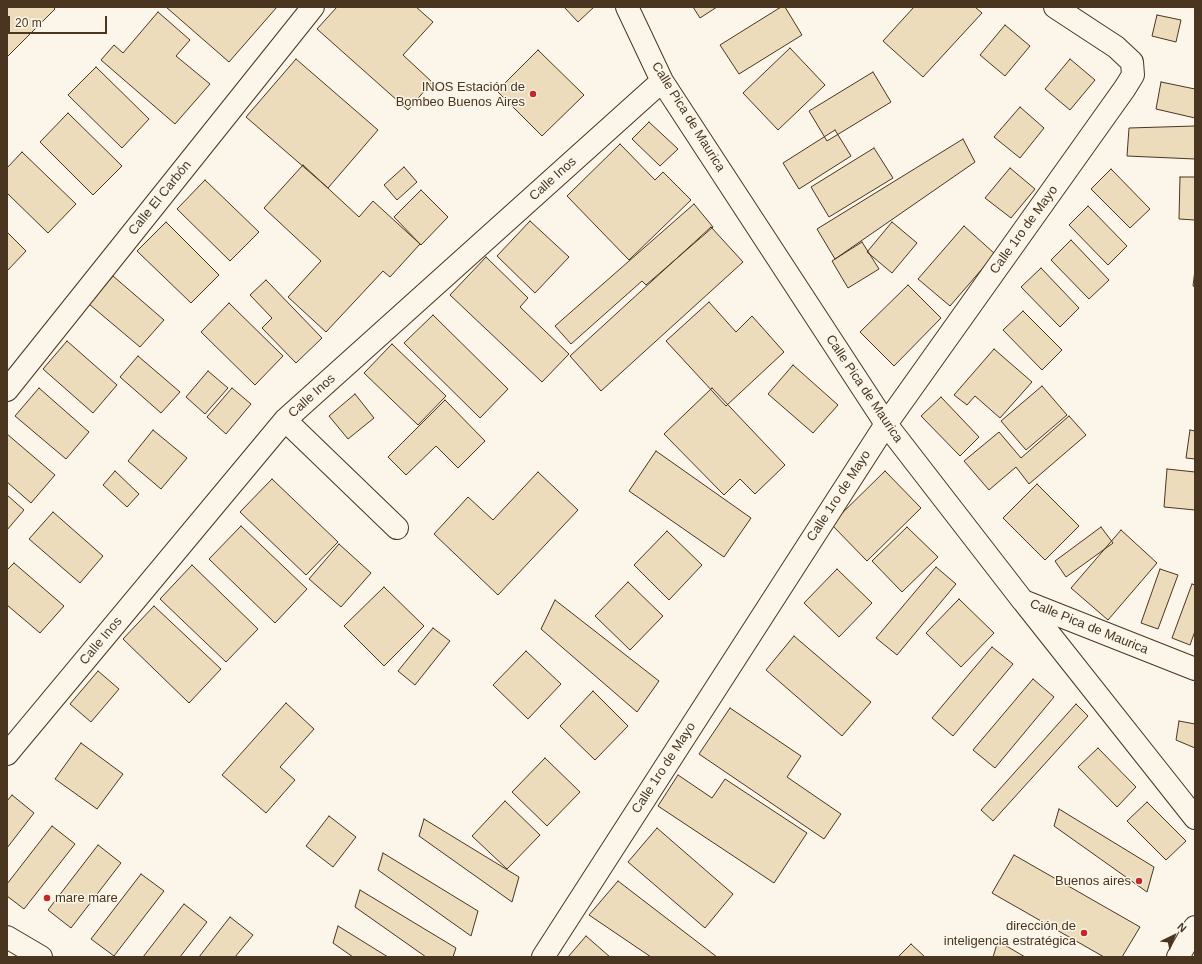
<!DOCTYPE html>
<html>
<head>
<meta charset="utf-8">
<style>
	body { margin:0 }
	#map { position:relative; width:1202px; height:964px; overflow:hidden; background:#fbf6e9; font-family:Arial,sans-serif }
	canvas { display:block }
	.frame { position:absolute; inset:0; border:8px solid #4a3520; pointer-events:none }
	.north { position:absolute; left:1154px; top:916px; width:40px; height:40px; -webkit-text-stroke:3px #fbf6e9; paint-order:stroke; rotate:43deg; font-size:11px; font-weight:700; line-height:16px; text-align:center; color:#4a3520 }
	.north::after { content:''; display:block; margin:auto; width:14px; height:18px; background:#4a3520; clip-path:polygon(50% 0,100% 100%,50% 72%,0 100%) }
	.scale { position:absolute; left:8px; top:16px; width:99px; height:18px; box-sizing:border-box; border:2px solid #4a3520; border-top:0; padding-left:5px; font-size:12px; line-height:14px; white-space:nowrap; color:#4a3520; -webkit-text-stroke:3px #fbf6e9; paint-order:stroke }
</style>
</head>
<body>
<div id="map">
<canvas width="1202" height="964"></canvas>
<div class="frame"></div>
<div class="north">N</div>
<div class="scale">20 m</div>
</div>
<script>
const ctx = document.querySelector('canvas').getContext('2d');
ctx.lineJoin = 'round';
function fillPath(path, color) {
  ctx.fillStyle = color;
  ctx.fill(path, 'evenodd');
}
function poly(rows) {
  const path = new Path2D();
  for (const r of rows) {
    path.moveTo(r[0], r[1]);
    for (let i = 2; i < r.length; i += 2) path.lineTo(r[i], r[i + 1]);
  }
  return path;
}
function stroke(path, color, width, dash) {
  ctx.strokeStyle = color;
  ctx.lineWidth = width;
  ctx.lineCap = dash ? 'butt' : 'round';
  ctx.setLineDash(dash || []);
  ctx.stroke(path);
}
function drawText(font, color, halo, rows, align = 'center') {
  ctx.font = font + ' Arial,sans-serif';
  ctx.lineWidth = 3;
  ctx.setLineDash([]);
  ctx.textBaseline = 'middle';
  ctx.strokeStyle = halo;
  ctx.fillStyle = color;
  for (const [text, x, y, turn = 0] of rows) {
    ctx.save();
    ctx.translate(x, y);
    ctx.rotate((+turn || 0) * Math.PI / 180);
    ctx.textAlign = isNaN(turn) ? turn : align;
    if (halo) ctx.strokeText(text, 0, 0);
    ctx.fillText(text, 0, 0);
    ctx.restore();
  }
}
const building = poly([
	[7,7,53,7,55,9,7,57,7,7],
	[166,7,277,7,229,62,166,7],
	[337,7,416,7,433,22,403,55,432,82,408,110,317,29,337,7],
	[564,7,594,7,578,22,564,7],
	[693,7,717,7,700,18,693,7],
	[781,7,785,7,802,35,739,74,720,45,781,7],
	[914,7,975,7,982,13,923,77,883,41,914,7],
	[158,12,190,40,176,56,210,84,175,124,101,60,114,45,123,53,158,12],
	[1157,15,1181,20,1176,42,1152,36,1157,15],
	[1005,25,1030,46,1005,76,980,55,1005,25],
	[790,48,825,85,778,130,743,93,790,48],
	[538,50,584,95,542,136,497,91,538,50],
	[296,59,378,130,328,188,246,117,296,59],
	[1070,59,1095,80,1070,110,1045,89,1070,59],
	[96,67,149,119,122,148,68,95,96,67],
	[873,72,891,102,827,141,809,111,873,72],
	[1161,82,1195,89,1195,118,1156,109,1161,82],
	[1020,107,1044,128,1020,158,994,137,1020,107],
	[68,113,122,166,93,195,40,142,68,113],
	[649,122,678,149,660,166,632,139,649,122],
	[1195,126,1195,159,1127,156,1129,128,1195,126],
	[835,130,851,156,799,189,783,163,835,130],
	[963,139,975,162,835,259,817,229,963,139],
	[620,144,655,180,663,172,691,200,629,260,567,196,620,144],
	[874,148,893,178,829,217,811,187,874,148],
	[22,152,76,204,48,233,7,193,7,168,22,152],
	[303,165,359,217,373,201,420,244,390,277,383,271,326,332,288,297,321,261,264,208,303,165],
	[404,167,417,182,397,200,384,185,404,167],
	[1010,168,1035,189,1011,218,985,198,1010,168],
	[1111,169,1150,209,1130,228,1091,189,1111,169],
	[1180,177,1195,177,1195,220,1179,219,1180,177],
	[205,180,259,232,230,261,177,209,205,180],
	[421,190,448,217,421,245,394,217,421,190],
	[694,204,713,227,646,285,642,281,571,344,555,326,694,204],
	[1088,206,1127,246,1108,265,1069,225,1088,206],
	[530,221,569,257,535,293,497,256,530,221],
	[166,222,219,275,191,303,137,251,166,222],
	[892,222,917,243,892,273,867,252,892,222],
	[964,226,995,254,950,306,918,279,964,226],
	[711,227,743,262,601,391,570,356,711,227],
	[7,232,26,251,7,271,7,232],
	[1071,240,1109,280,1089,299,1051,260,1071,240],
	[862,242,879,269,848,288,832,261,862,242],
	[486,257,528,298,520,307,569,354,542,382,450,295,486,257],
	[1041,268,1079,308,1060,327,1021,287,1041,268],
	[1195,270,1195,287,1193,286,1195,270],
	[113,276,164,320,140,347,89,304,113,276],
	[266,280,322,338,296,363,262,328,272,318,250,295,266,280],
	[908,285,941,318,894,366,860,332,908,285],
	[709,302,736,332,752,316,784,352,726,406,666,341,709,302],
	[229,303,283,356,255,385,201,332,229,303],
	[1023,311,1062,350,1042,370,1003,330,1023,311],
	[433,315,508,389,480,418,404,343,433,315],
	[67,341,117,385,93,413,43,369,67,341],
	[392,344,446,396,418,425,364,373,392,344],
	[994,349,1032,382,1000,418,975,396,967,405,954,395,994,349],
	[138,356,180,392,161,413,120,377,138,356],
	[793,365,838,405,813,433,768,394,793,365],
	[208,371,228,388,205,414,186,397,208,371],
	[1042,386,1067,415,1026,450,1001,421,1042,386],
	[39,388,89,432,66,459,15,416,39,388],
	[232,388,251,404,226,434,207,417,232,388],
	[712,388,785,465,755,494,740,479,724,495,664,434,712,388],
	[355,394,374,418,348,439,329,416,355,394],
	[941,397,979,437,960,456,921,416,941,397],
	[445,400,485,441,458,468,436,446,406,475,388,457,445,400],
	[1069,416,1086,435,1029,484,1016,467,989,490,964,461,999,432,1021,458,1069,416],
	[153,430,187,458,161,489,128,461,153,430],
	[1190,430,1195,431,1195,459,1186,458,1190,430],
	[7,434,55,475,31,503,7,482,7,434],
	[656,451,751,518,724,557,629,491,656,451],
	[1167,469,1195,472,1195,510,1164,507,1167,469],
	[115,471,139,494,127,507,103,485,115,471],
	[885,471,921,508,867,561,831,524,885,471],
	[538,472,578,510,498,595,434,534,468,497,493,520,538,472],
	[272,479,338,542,306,575,240,512,272,479],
	[1037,484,1079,526,1045,560,1003,518,1037,484],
	[7,495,24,510,7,530,7,495],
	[53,512,103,556,80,583,29,539,53,512],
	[241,526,307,589,275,623,209,559,241,526],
	[907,527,938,557,902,592,872,561,907,527],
	[1101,527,1113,543,1066,577,1055,561,1101,527],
	[1121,530,1157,563,1108,620,1071,588,1121,530],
	[667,531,702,565,669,600,634,565,667,531],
	[339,544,371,573,341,607,309,579,339,544],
	[14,563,64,606,40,633,7,605,7,570,14,563],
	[192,565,258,629,226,662,160,599,192,565],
	[936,567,956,584,897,655,876,638,936,567],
	[837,569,872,603,839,637,804,603,837,569],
	[1160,569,1178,575,1158,629,1141,623,1160,569],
	[628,582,663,616,630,650,595,616,628,582],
	[1192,584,1195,585,1195,631,1190,645,1172,638,1192,584],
	[384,587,424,626,384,666,344,626,384,587],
	[959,599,994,633,961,667,926,633,959,599],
	[555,600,659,681,637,712,541,629,555,600],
	[154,606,221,669,189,703,123,639,154,606],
	[433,628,450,641,415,685,398,671,433,628],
	[794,636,871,702,842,736,766,670,794,636],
	[992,647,1013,664,953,736,932,718,992,647],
	[526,651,561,684,528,719,493,685,526,651],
	[98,671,119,689,91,722,70,704,98,671],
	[1033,679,1054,697,995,768,973,750,1033,679],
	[593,691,628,726,595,760,560,726,593,691],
	[286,703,314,729,280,767,295,780,266,813,222,775,286,703],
	[1076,704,1088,716,993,821,981,810,1076,704],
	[730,708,801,756,787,777,841,814,824,839,699,754,730,708],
	[1179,721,1195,724,1195,748,1176,740,1179,721],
	[81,743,123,774,97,809,55,779,81,743],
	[1098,748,1136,787,1117,807,1078,767,1098,748],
	[545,758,580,792,547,826,512,792,545,758],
	[678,775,712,798,725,779,807,833,774,883,658,806,678,775],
	[12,795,34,813,7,848,7,801,12,795],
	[505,801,540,835,507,869,472,836,505,801],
	[1147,802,1186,841,1166,860,1127,821,1147,802],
	[1059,809,1154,867,1147,892,1054,826,1059,809],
	[329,816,356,837,333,867,306,846,329,816],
	[424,819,519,877,512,902,419,836,424,819],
	[52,826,75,844,24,909,7,896,7,884,52,826],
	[657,828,733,894,705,928,628,862,657,828],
	[98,845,121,863,71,928,48,910,98,845],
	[383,853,478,911,471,936,378,870,383,853],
	[1014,855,1140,927,1122,957,1104,957,992,893,1014,855],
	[141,874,164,891,114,956,91,939,141,874],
	[618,881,717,957,651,957,589,915,618,881],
	[360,890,456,948,453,957,426,957,355,907,360,890],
	[184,904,207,922,180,957,143,957,184,904],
	[230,917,253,935,235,957,199,957,230,917],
	[338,926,388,957,353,957,333,943,338,926],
	[586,936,610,957,568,957,586,936],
	[998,941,1025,957,993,957,998,941],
	[911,944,925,957,898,957,911,944]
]);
fillPath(building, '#ecdcbc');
stroke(building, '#4a3520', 1);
const street = poly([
	[627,7,662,81,886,424,1023,601,1195,669],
	[7,390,313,7],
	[285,420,397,528],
	[1024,602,1195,818],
	[7,754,285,420,662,81],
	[7,937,41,957],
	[543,957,886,424,1125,88,1133,75,1132,62,1116,47,1055,7],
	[1178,957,1195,927]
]);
stroke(street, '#4a3520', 24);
stroke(street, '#fbf6e9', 22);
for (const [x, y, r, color] of [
	[533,94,4,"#c62828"],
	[1139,881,4,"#c62828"],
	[47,898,4,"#c62828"],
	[1084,933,4,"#c62828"]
]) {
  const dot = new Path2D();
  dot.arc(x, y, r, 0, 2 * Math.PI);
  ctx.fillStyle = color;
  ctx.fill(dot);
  stroke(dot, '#fbf6e9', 1.5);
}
drawText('13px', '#4a3520', '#fbf6e9', [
	["INOS Estación de",525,87],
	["Bombeo Buenos Aires",525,102],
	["Buenos aires",1131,881],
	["mare mare",55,898,"left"],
	["dirección de",1076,926],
	["inteligencia estratégica",1076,941]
], 'right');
drawText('13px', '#4a3520', '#fbf6e9', [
	["Calle Pica de Maurica",688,117,58],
	["Calle Inos",553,179,-42],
	["Calle El Carbón",160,198,-51],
	["Calle 1ro de Mayo",1024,230,-54],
	["Calle Pica de Maurica",864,389,56],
	["Calle Inos",312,396,-42],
	["Calle 1ro de Mayo",839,496,-57],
	["Calle Pica de Maurica",1089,627,22],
	["Calle Inos",101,641,-50],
	["Calle 1ro de Mayo",664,768,-57]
]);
</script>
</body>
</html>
